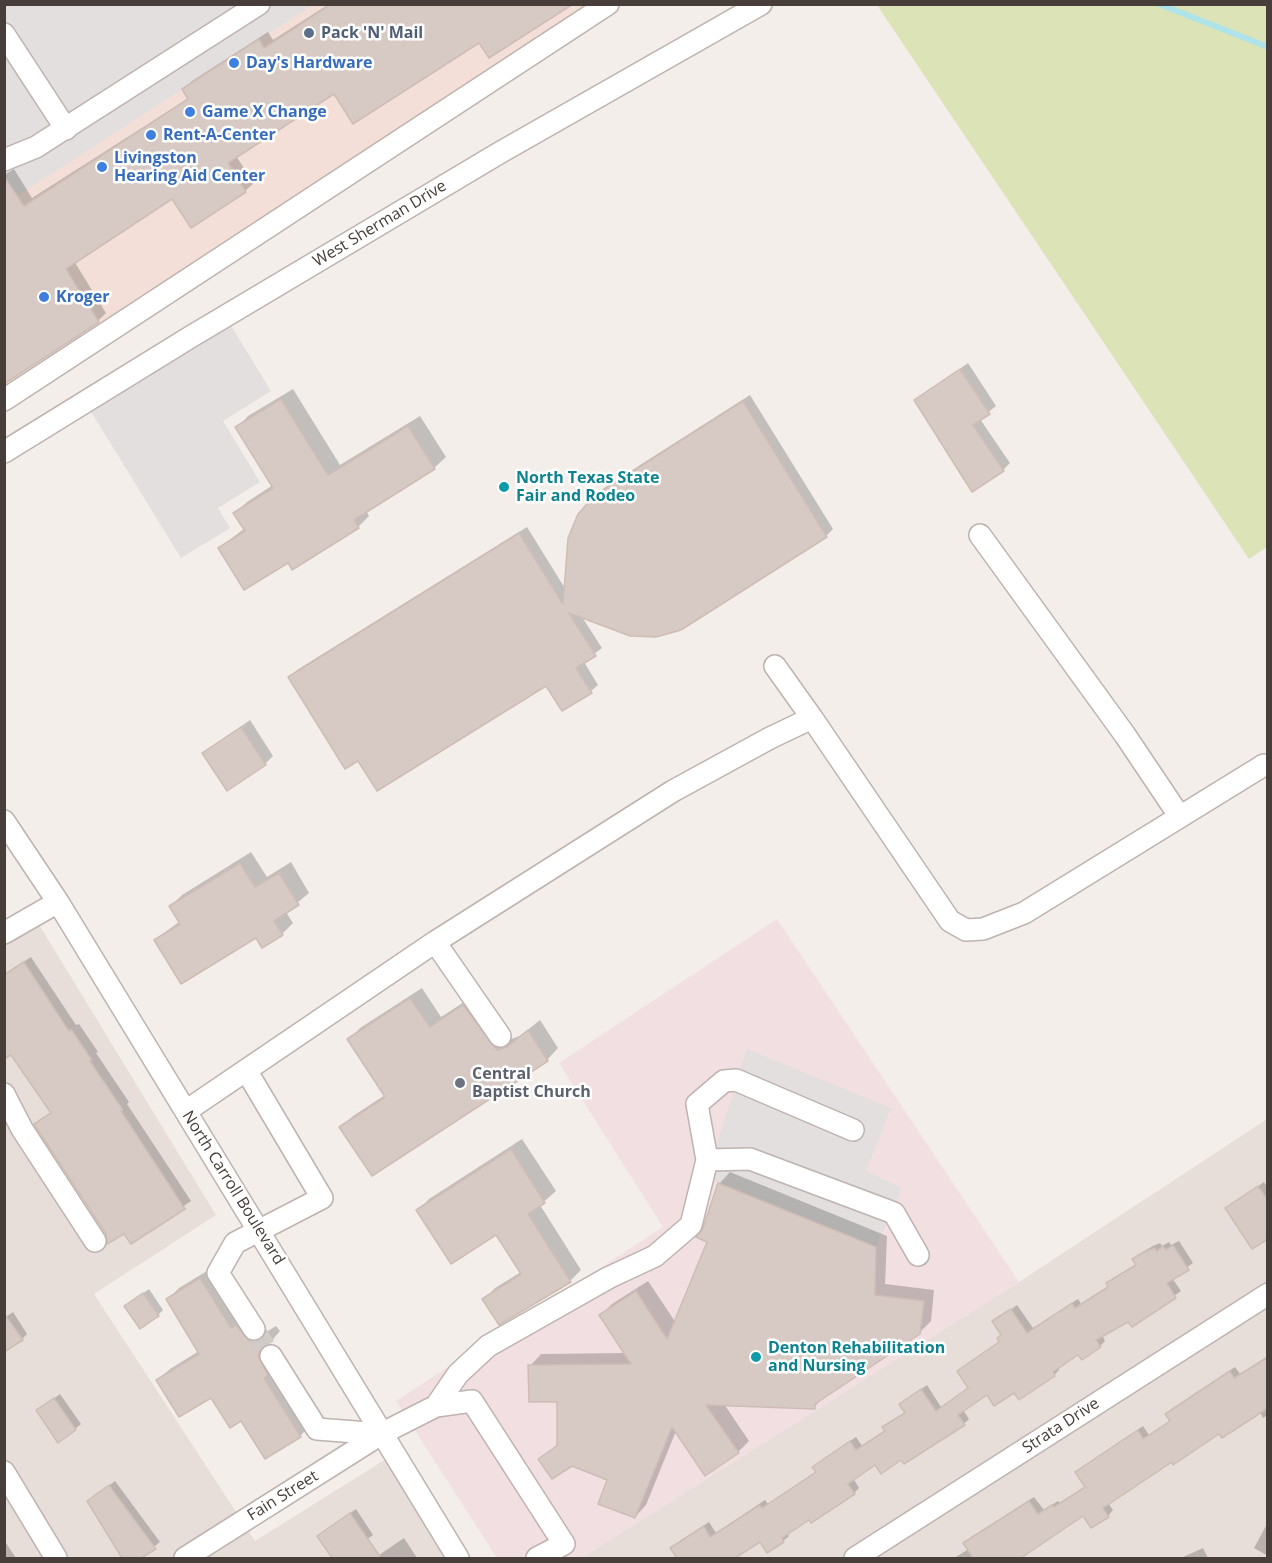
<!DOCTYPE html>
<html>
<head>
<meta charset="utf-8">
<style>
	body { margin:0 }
	#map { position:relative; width:1272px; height:1563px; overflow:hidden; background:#f3eeea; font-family:"Open Sans",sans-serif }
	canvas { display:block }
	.frame { position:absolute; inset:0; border:6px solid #473d39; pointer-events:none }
</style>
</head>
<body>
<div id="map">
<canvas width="1272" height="1563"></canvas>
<div class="frame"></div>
</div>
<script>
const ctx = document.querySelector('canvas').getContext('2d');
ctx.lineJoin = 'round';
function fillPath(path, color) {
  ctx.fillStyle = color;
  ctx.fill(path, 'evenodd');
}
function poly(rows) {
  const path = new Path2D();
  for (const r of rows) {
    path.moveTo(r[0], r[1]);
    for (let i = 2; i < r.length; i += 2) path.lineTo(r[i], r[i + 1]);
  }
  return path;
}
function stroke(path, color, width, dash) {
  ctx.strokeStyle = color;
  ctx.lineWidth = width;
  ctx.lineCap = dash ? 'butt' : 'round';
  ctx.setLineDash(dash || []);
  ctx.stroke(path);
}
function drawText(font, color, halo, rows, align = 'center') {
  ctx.font = font + ' "Open Sans",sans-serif';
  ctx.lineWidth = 5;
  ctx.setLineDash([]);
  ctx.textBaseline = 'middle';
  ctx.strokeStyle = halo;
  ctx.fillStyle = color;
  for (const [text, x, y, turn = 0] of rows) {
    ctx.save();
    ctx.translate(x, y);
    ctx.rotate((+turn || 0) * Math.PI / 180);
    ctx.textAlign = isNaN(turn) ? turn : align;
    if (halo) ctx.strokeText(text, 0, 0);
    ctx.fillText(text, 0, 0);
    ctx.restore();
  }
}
fillPath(poly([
	[35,918,216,1215,94,1294,255,1541,394,1454,459,1558,5,1558,4,935],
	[1267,1119,1267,1558,581,1558,1019,1282]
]), '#e7ded9');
fillPath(poly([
	[5,5,601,5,5,394]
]), '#f3dfd8');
fillPath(poly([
	[777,919,1019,1282,581,1558,497,1558,396,1401,663,1227,559,1063]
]), '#f2dfe2');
fillPath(poly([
	[877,5,1267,5,1267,547,1249,559]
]), '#dce3b7');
fillPath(poly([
	[5,5,313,5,17,196,5,177],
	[230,324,271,391,223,421,260,482,218,508,230,528,181,558,90,410],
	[747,1049,891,1108,866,1171,902,1188,876,1247,706,1178]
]), '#e2dfde');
fillPath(poly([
	[329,4,570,4,480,41,335,92,236,156,254,183,245,191,172,197,74,261,106,313,98,321,4,383,4,175,14,169,32,198,189,98,184,90,192,81,268,32,273,40],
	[968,363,996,406,980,419,1010,463,1003,470,916,400],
	[293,389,340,465,420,416,446,457,434,468,366,510,369,516,358,527,288,561,219,548,245,528,235,513,247,502,273,485,237,428,248,416],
	[750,395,833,529,826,536,582,617,602,648,584,662,598,685,591,691,546,684,359,759,290,677,297,670,527,527,566,590,596,496,604,488],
	[250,720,273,756,265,764,204,753],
	[251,852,267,877,291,862,309,893,286,912,293,923,282,934,155,940,180,921,171,906,182,895],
	[31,957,76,1025,79,1024,98,1052,96,1053,129,1102,127,1104,191,1201,132,1242,125,1232,107,1234,36,1124,51,1112,12,1053,4,1057,4,974],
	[422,988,441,1017,475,995,508,1040,520,1036,540,1020,558,1048,547,1060,341,1127,353,1116,385,1095,349,1040,360,1028],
	[522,1139,556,1191,540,1205,581,1270,570,1281,484,1300,495,1288,521,1272,496,1233,418,1210,429,1199],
	[730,1172,887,1236,885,1284,934,1290,931,1321,919,1333,825,1396,814,1407,724,1404,749,1441,738,1452,676,1431,646,1505,635,1517,609,1479,572,1464,540,1459,559,1443,558,1400,530,1366,541,1354,626,1353,601,1315,612,1304,648,1281,676,1323,709,1241,705,1229,719,1184],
	[1264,1182,1268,1188,1268,1237,1227,1208],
	[1179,1241,1193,1263,1172,1278,1181,1291,1132,1325,1129,1320,1102,1335,1105,1341,1100,1346,1079,1353,1058,1367,1059,1370,1054,1375,1014,1391,987,1393,963,1410,969,1419,964,1424,902,1458,875,1463,853,1478,859,1488,854,1493,787,1533,789,1536,783,1541,760,1540,733,1558,672,1558,677,1556,672,1548,677,1543,709,1522,716,1533,765,1500,768,1504,817,1471,819,1462,856,1437,862,1446,886,1430,884,1428,889,1422,906,1412,901,1404,927,1385,941,1407,969,1387,959,1372,1000,1341,1002,1335,994,1322,1017,1305,1033,1328,1078,1299,1081,1304,1109,1286,1108,1284,1113,1278,1137,1264,1134,1260,1139,1254,1153,1246,1160,1243,1162,1246,1169,1242,1171,1245],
	[212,1268,260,1330,268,1331,276,1326,280,1331,269,1344,311,1425,300,1436,242,1419,211,1396,158,1380,170,1369,199,1351,167,1300,179,1288],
	[149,1289,163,1310,158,1315,126,1306],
	[13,1312,27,1334,22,1339,4,1318],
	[1268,1356,1268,1415,1263,1418,1260,1412,1219,1432,1108,1503,1113,1510,1108,1516,1084,1514,1019,1558,954,1558,969,1549,965,1543,970,1538,1034,1497,1044,1510,1058,1501,1060,1503,1086,1486,1077,1472,1082,1467,1143,1426,1149,1435,1171,1420,1167,1414,1172,1409,1235,1367,1240,1374],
	[60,1394,81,1424,75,1429,38,1410],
	[115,1481,160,1542,139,1558,124,1558,89,1501],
	[356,1509,373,1535,341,1558,334,1558,319,1536],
	[1267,1524,1268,1524,1268,1556,1254,1548],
	[404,1538,417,1558,376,1558,382,1553],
	[4,1540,16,1558,4,1558],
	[1203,1548,1208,1558,1181,1558]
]), '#0003');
stroke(poly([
	[1159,4,1268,47]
]), '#ade3e9', 6);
const building = poly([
	[331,4,573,4,489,58,479,43,353,124,334,94,228,163,246,192,191,228,172,199,66,269,99,322,4,384,4,176,24,206,188,99,182,89,259,39,264,48,331,4],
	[960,369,990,414,973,425,1004,471,972,492,914,400,960,369],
	[281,399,328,475,408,426,435,469,354,520,359,528,292,570,288,563,244,590,218,548,245,531,233,513,273,488,235,427,281,399],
	[743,401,827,537,681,630,656,637,630,636,569,613,596,656,576,668,592,693,562,711,546,686,377,791,358,761,345,769,288,677,519,533,563,604,568,538,578,514,595,495,743,401],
	[241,727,266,765,227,791,202,753,241,727],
	[240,863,255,887,279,873,299,905,274,921,283,935,262,948,256,938,181,984,154,940,180,924,169,906,240,863],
	[24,962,69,1031,71,1029,92,1060,90,1061,123,1110,121,1111,185,1209,131,1244,124,1234,107,1244,106,1234,34,1124,51,1113,11,1055,4,1059,4,975,24,962],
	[410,998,430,1027,463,1005,497,1050,507,1047,528,1030,548,1061,372,1176,339,1127,385,1097,347,1039,410,998],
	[511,1149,545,1203,528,1214,571,1282,499,1325,482,1299,521,1274,496,1235,451,1264,416,1210,511,1149],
	[718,1183,876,1247,875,1295,924,1301,920,1334,815,1404,815,1409,706,1405,739,1453,705,1476,672,1427,635,1518,598,1504,607,1480,572,1466,552,1479,538,1459,557,1446,557,1402,529,1402,528,1365,631,1364,599,1315,636,1291,667,1339,707,1242,696,1237,703,1228,718,1183],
	[1258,1186,1268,1200,1268,1239,1252,1249,1225,1208,1258,1186],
	[1173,1245,1189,1270,1167,1283,1176,1298,1132,1327,1128,1322,1096,1340,1101,1347,1082,1360,1078,1355,1053,1372,1055,1376,1019,1400,1014,1393,994,1406,987,1395,958,1415,965,1425,904,1464,901,1460,881,1474,875,1465,848,1484,855,1494,811,1523,809,1520,782,1538,784,1542,767,1553,760,1542,735,1558,677,1558,670,1548,704,1526,710,1537,760,1505,762,1508,816,1472,812,1467,850,1441,856,1450,885,1431,882,1427,905,1413,899,1404,921,1389,936,1411,968,1388,957,1371,999,1342,997,1338,1001,1335,992,1321,1011,1309,1027,1333,1072,1303,1075,1308,1108,1287,1106,1283,1136,1265,1132,1259,1146,1251,1155,1248,1157,1251,1163,1246,1166,1250,1173,1245],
	[200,1278,231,1328,236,1325,249,1341,255,1342,265,1336,269,1344,260,1350,258,1356,268,1375,264,1378,301,1437,265,1459,241,1421,230,1428,211,1398,179,1417,156,1380,199,1354,166,1299,200,1278],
	[143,1293,159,1316,140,1329,124,1306,143,1293],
	[4,1313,23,1340,4,1352,4,1313],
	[1268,1357,1268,1408,1222,1438,1219,1434,1173,1465,1172,1462,1103,1508,1109,1517,1091,1528,1083,1516,1021,1558,973,1558,963,1543,1029,1501,1038,1514,1052,1505,1054,1507,1085,1487,1075,1472,1138,1430,1143,1439,1170,1421,1165,1414,1230,1371,1234,1378,1268,1357],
	[54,1398,76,1430,58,1443,36,1410,54,1398],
	[109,1485,156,1549,141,1558,122,1558,87,1501,109,1485],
	[350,1513,381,1558,332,1558,317,1536,350,1513]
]);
fillPath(building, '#d7cac4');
stroke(building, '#cebdb5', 1.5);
stroke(poly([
	[254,1329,271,1356]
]), '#d1cbc7', 21, [21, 10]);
const minor = poly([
	[4,34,66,129],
	[4,160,36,147,259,4],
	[4,400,608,4],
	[4,452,192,336,501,152,761,4],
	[980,535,1125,735,1180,817],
	[775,666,812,718],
	[4,821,58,902,458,1558],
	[4,933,58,902],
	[435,942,673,791,770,738,812,718,950,921,966,930,983,929,1024,913,1264,765],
	[246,1070,322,1198,235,1243,218,1273,254,1329],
	[4,1094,22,1129,95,1241],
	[186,1111,435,942,500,1036],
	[707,1160,750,1159,894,1213,918,1255],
	[271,1356,317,1429,381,1434],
	[436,1406,458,1374,488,1346,608,1278,655,1256,691,1225,707,1160,697,1104,724,1081,736,1080,853,1130],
	[4,1472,56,1558],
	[185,1558,381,1434,436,1406,472,1401,564,1544,537,1558],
	[855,1558,1268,1294]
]);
stroke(minor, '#beb3ae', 24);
stroke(minor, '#fff', 21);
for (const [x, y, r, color] of [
	[309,33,6,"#5c6f8a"],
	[234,63,6,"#3f7fe0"],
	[190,112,6,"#3f7fe0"],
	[151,135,6,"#3f7fe0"],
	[102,167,6,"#3f7fe0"],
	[44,297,6,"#3f7fe0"],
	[504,487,6,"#0f9aa8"],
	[460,1083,6,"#6b7280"],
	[756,1357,6,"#0f9aa8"]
]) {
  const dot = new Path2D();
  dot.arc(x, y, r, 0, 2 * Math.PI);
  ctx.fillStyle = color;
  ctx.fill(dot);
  stroke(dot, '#fff', 2);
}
drawText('bold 16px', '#4e5e75', '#fff', [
	["Pack 'N' Mail",321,33]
], 'left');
drawText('bold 16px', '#366cbe', '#fff', [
	["Day's Hardware",246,63],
	["Game X Change",202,112],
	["Rent-A-Center",163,135],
	["Livingston",114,158],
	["Hearing Aid Center",114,176],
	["Kroger",56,297]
], 'left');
drawText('16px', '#473d39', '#fff', [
	["West Sherman Drive",380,224,-31],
	["North Carroll Boulevard",233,1188,58],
	["Strata Drive",1061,1426,-33],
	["Fain Street",283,1496,-32]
]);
drawText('bold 16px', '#0d838f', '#fff', [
	["North Texas State",516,478],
	["Fair and Rodeo",516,496],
	["Denton Rehabilitation",768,1348],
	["and Nursing",768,1366]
], 'left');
drawText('bold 16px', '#5b616d', '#fff', [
	["Central",472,1074],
	["Baptist Church",472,1092]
], 'left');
</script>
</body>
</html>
